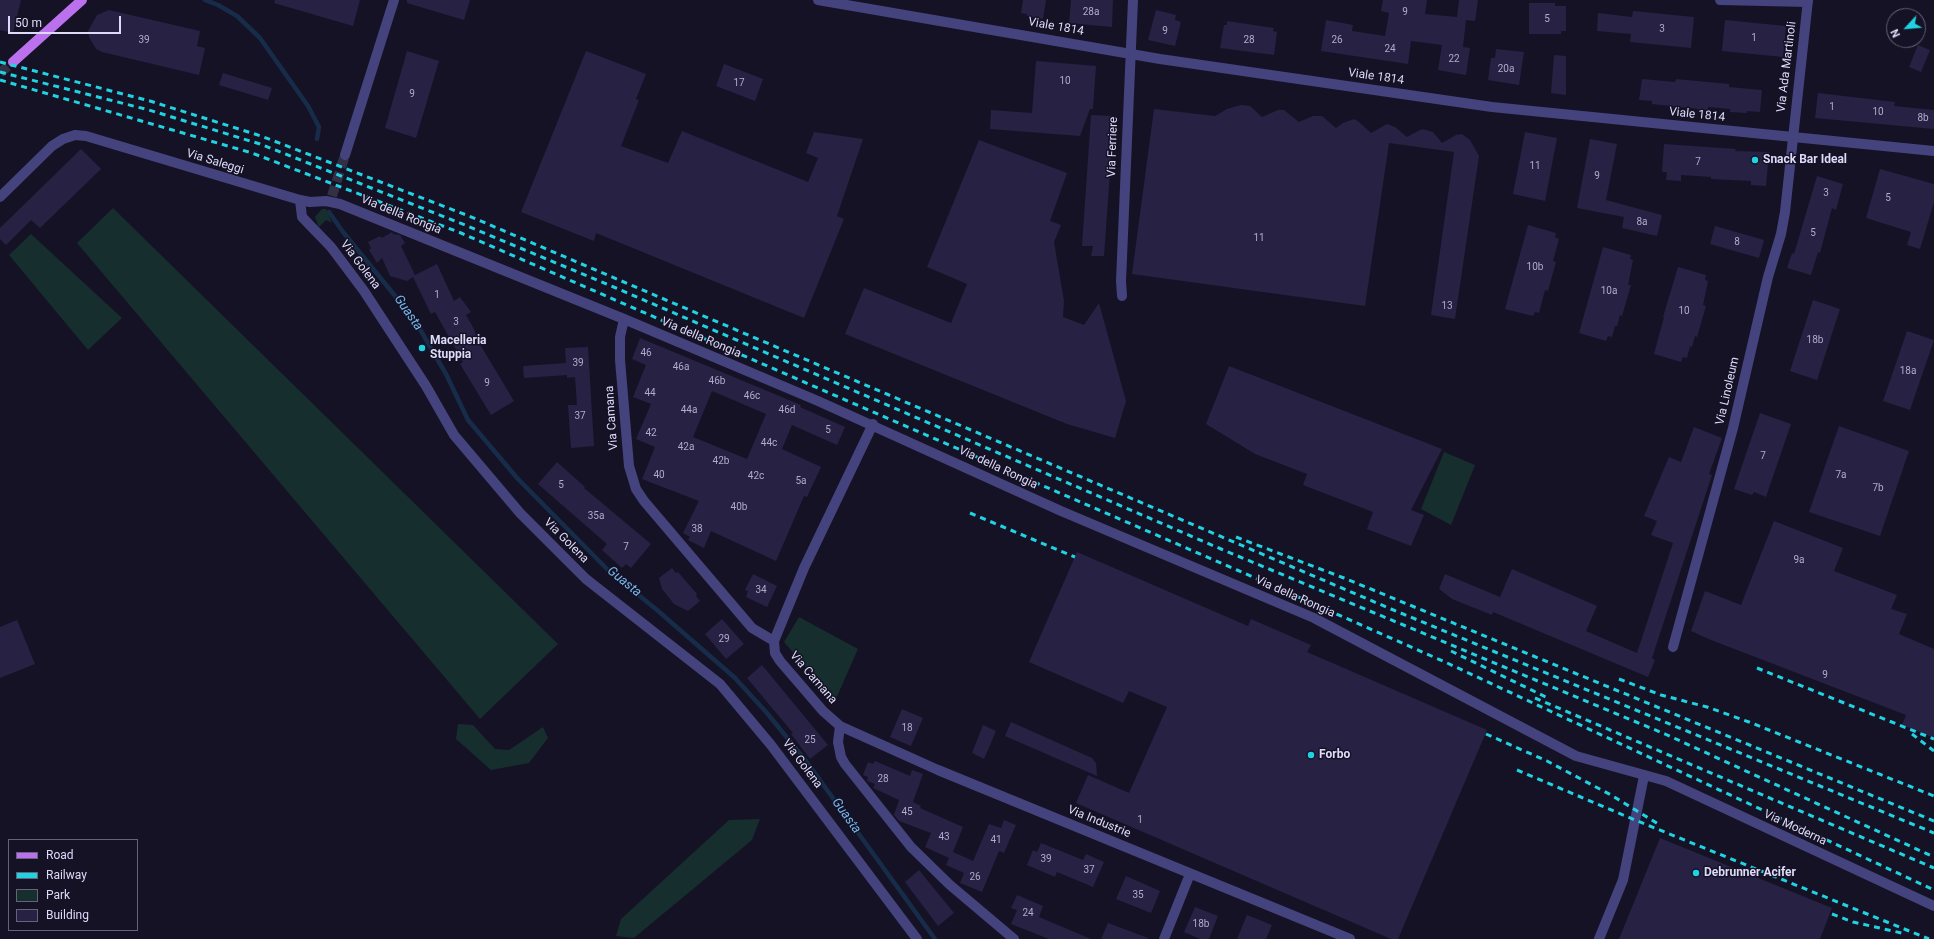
<!DOCTYPE html>
<html>
<head>
<meta charset="utf-8">
<style>
	body { margin:0 }
	#map { position:relative; width:1934px; height:939px; overflow:hidden; background:#151225; font-family:Roboto,sans-serif }
	canvas { display:block }
	.legend { position:absolute; left:8px; top:839px; width:130px; height:92px; box-sizing:border-box; background:#151225; border:1px solid #65627a; margin:0; padding:5px 7px; list-style:none; font-size:12px; color:#dedbfa }
	.legend li { display:flex; align-items:center; gap:8px; height:20px }
	.legend b { width:20px; border:1px solid #65627a }
	.north { position:absolute; left:1886px; top:8px; width:40px; height:40px; box-sizing:border-box; background:#151225; border:1px solid #65627a; border-radius:50%; rotate:244deg; font-size:11px; font-weight:700; line-height:16px; text-align:center; color:#dedbfa }
	.north::after { content:''; display:block; margin:auto; width:14px; height:18px; background:#1fd3e2; clip-path:polygon(50% 0,100% 100%,50% 72%,0 100%) }
	.scale { position:absolute; left:8px; top:16px; width:113px; height:18px; box-sizing:border-box; border:2px solid #dedbfa; border-top:0; padding-left:5px; font-size:12px; line-height:14px; white-space:nowrap; color:#dedbfa; -webkit-text-stroke:3px #151225; paint-order:stroke }
</style>
</head>
<body>
<div id="map">
<canvas width="1934" height="939"></canvas>
<ul class="legend">
<li><b style="height:5px;background:#bb70ed"></b>Road</li>
<li><b style="height:5px;background:#1fd3e2"></b>Railway</li>
<li><b style="height:11px;background:#162e2d"></b>Park</li>
<li><b style="height:11px;background:#272144"></b>Building</li>
</ul>
<div class="north">N</div>
<div class="scale">50 m</div>
</div>
<script>
const ctx = document.querySelector('canvas').getContext('2d');
ctx.lineJoin = 'round';
function fillPath(path, color) {
  ctx.fillStyle = color;
  ctx.fill(path, 'evenodd');
}
function poly(rows) {
  const path = new Path2D();
  for (const r of rows) {
    path.moveTo(r[0], r[1]);
    for (let i = 2; i < r.length; i += 2) path.lineTo(r[i], r[i + 1]);
  }
  return path;
}
function stroke(path, color, width, dash) {
  ctx.strokeStyle = color;
  ctx.lineWidth = width;
  ctx.lineCap = dash ? 'butt' : 'round';
  ctx.setLineDash(dash || []);
  ctx.stroke(path);
}
function drawText(font, color, halo, rows, align = 'center') {
  ctx.font = font + ' Roboto,sans-serif';
  ctx.lineWidth = 3;
  ctx.setLineDash([]);
  ctx.textBaseline = 'middle';
  ctx.strokeStyle = halo;
  ctx.fillStyle = color;
  for (const [text, x, y, turn = 0] of rows) {
    ctx.save();
    ctx.translate(x, y);
    ctx.rotate((+turn || 0) * Math.PI / 180);
    ctx.textAlign = isNaN(turn) ? turn : align;
    if (halo) ctx.strokeText(text, 0, 0);
    ctx.fillText(text, 0, 0);
    ctx.restore();
  }
}
fillPath(poly([
	[113,208,558,644,480,719,77,243],
	[322,209,326,209,332,223,326,220,319,227,315,217],
	[31,234,122,318,88,350,9,255],
	[1444,452,1475,465,1451,525,1421,509],
	[799,617,858,649,835,701,784,642],
	[458,724,473,725,495,749,509,750,543,727,548,738,529,763,491,770,456,739],
	[760,819,752,840,634,938,616,936,621,919,729,820]
]), '#162e2d');
stroke(poly([
	[205,0,218,5,237,16,260,38,308,106,319,127,317,139],
	[329,212,343,232,414,319,446,374,468,420,518,479,609,571,657,610,734,677,767,713,806,761,935,939]
]), '#172c49', 4.5);
fillPath(poly([
	[0,0,21,0,13,33,0,30],
	[275,0,360,0,353,26,274,3],
	[407,0,470,0,464,20,407,3],
	[1023,0,1046,0,1043,19,1027,16,1027,14,1021,13],
	[1071,0,1113,0,1112,27,1069,23],
	[1383,0,1427,0,1425,14,1457,17,1459,0,1478,0,1475,21,1466,20,1463,47,1470,48,1466,75,1438,70,1442,45,1411,41,1408,64,1321,51,1326,20,1353,25,1352,31,1385,36,1389,13,1381,11],
	[1529,3,1555,3,1555,6,1566,6,1566,31,1561,31,1561,34,1529,34],
	[109,10,200,31,197,46,205,48,199,75,102,52,96,49,89,37,88,31,97,15],
	[1156,10,1176,15,1175,20,1181,22,1175,46,1148,40],
	[1633,11,1694,17,1691,48,1630,42,1631,34,1597,31,1598,13,1632,17],
	[1725,20,1786,26,1783,57,1722,51],
	[1227,21,1274,28,1273,31,1277,32,1274,55,1220,48,1224,25,1227,25],
	[1918,45,1930,50,1921,72,1909,67],
	[1496,49,1524,52,1519,85,1488,80,1491,58,1495,58],
	[407,51,439,61,416,138,385,128],
	[586,51,646,74,636,99,639,100,621,146,668,163,682,131,808,182,818,158,806,153,814,132,863,139,837,216,844,219,804,318,596,233,594,241,521,212],
	[1554,55,1566,56,1566,95,1551,93],
	[1036,61,1096,66,1093,109,1090,109,1080,136,990,129,991,110,1032,113],
	[724,64,763,79,755,101,716,86],
	[223,73,272,88,268,100,219,85],
	[1642,79,1675,82,1676,79,1729,84,1729,87,1762,90,1760,112,1747,111,1747,113,1730,112,1730,109,1708,107,1708,110,1652,104,1652,101,1639,100],
	[1818,93,1895,102,1894,106,1934,110,1934,129,1815,118],
	[1241,105,1250,106,1262,117,1278,110,1284,110,1299,122,1313,116,1322,116,1336,128,1343,123,1354,119,1359,122,1371,133,1387,124,1395,127,1407,137,1422,129,1433,132,1442,143,1456,135,1462,134,1470,140,1479,156,1455,319,1431,315,1454,152,1389,143,1365,306,1132,274,1154,109,1215,116,1227,109],
	[1091,115,1114,116,1104,256,1091,256,1093,246,1082,246],
	[1525,132,1557,138,1545,201,1513,194],
	[1590,139,1617,144,1606,200,1662,215,1657,236,1622,228,1624,217,1577,208],
	[979,140,1067,173,1050,221,1061,225,1054,242,1064,301,1063,317,1084,325,1099,303,1126,401,1115,438,1067,424,845,334,864,288,951,323,967,284,927,267],
	[1664,144,1736,149,1735,151,1769,152,1766,186,1751,185,1751,181,1711,179,1711,177,1681,175,1681,181,1666,180,1667,172,1662,172],
	[81,149,101,169,40,228,31,220,6,245,0,239,0,228],
	[1880,169,1934,184,1934,202,1920,249,1907,245,1911,232,1866,218],
	[1817,176,1843,184,1836,210,1832,208,1820,253,1818,252,1811,275,1787,268,1792,253,1794,254],
	[1528,225,1556,233,1555,237,1559,239,1553,261,1556,262,1548,291,1545,290,1539,313,1535,312,1533,316,1505,309],
	[1715,226,1764,240,1759,258,1710,244],
	[392,232,393,234,400,235,405,243,401,246,415,275,437,264,454,301,460,297,471,312,466,315,474,329,478,341,514,401,491,415,460,364,463,362,435,312,431,314,413,277,407,281,390,276,382,258,377,263,369,250,371,248,368,242,380,236,382,238],
	[1603,247,1631,255,1630,259,1633,260,1628,285,1631,285,1622,316,1620,315,1617,326,1615,326,1612,337,1608,336,1606,341,1579,333],
	[1678,267,1706,275,1705,280,1708,281,1703,305,1706,306,1697,337,1695,336,1692,347,1690,346,1687,358,1683,357,1681,362,1654,354,1664,317,1663,317],
	[1813,300,1840,309,1817,380,1790,371],
	[1907,331,1934,340,1910,410,1883,401],
	[640,338,801,405,800,407,845,427,837,445,792,425,782,449,821,467,807,497,804,496,776,561,711,531,704,548,688,540,690,537,683,533,699,501,642,479,655,447,636,439,651,404,633,397,646,365,632,359],
	[712,391,766,414,747,459,693,437],
	[588,347,594,446,571,448,568,405,577,405,575,377,567,378,567,375,524,378,523,366,566,363,565,348],
	[1229,366,1442,449,1411,510,1424,515,1411,546,1367,529,1373,512,1303,485,1307,474,1255,454,1206,424],
	[1760,413,1791,424,1766,497,1754,492,1752,495,1734,489],
	[1839,426,1909,451,1880,536,1809,512],
	[1694,427,1722,438,1709,474,1712,475,1652,658,1655,660,1648,677,1493,612,1492,615,1452,599,1439,589,1445,574,1500,597,1512,569,1597,606,1586,631,1637,653,1673,543,1651,535,1657,521,1644,516,1669,457,1681,462],
	[557,462,585,487,584,488,651,544,631,568,626,564,622,568,602,550,607,544,538,484],
	[1774,521,1843,548,1834,571,1897,595,1891,609,1907,614,1899,634,1934,649,1934,738,1902,725,1906,715,1711,640,1691,631,1705,591,1741,605],
	[1077,552,1248,626,1251,619,1311,645,1307,652,1487,730,1398,939,1391,939,1076,803,1088,775,1129,793,1167,707,1129,691,1123,703,1029,662],
	[672,568,676,573,678,572,697,594,696,596,700,601,688,611,674,604,662,589,659,578],
	[753,574,777,586,767,607,746,597,748,591,745,590],
	[722,619,744,644,726,659,705,634],
	[17,620,35,664,0,678,0,627],
	[762,665,828,745,810,759,791,734,793,733,747,678],
	[902,709,923,718,911,746,890,737],
	[1011,722,1092,758,1096,763,1097,776,1005,736],
	[983,725,996,731,984,759,972,753],
	[875,761,910,776,912,770,923,774,913,802,921,806,920,808,963,827,953,852,973,861,989,824,1001,828,1004,820,1016,825,1004,853,999,851,982,892,960,883,964,873,946,865,949,858,925,847,931,833,899,821,894,815,899,800,873,788,875,784,867,781,868,777,863,775,868,762,873,764],
	[1660,838,1832,908,1820,939,1619,939],
	[1041,843,1083,860,1086,854,1104,862,1093,887,1057,872,1055,877,1027,865,1033,850,1037,852],
	[919,870,954,913,938,926,905,882],
	[1126,876,1160,891,1151,913,1116,899],
	[1017,895,1043,906,1039,917,1091,939,1049,939,1011,924,1017,910,1011,908],
	[1195,907,1218,916,1209,939,1200,939,1184,932],
	[1247,915,1272,925,1266,939,1237,939],
	[1108,923,1148,938,1148,939,1101,939]
]), '#272144');
stroke(poly([
	[332,196,345,155]
]), '#333045', 10, [10, 5]);
stroke(poly([
	[0,73,13,62]
]), '#333045', 10, [10, 5]);
stroke(poly([
	[818,0,1160,59,1492,107,1934,151],
	[1720,0,1808,2],
	[345,155,394,0],
	[0,197,52,146,63,139,75,135,86,136,300,200,310,202,326,201,340,204,624,319,818,401,1061,511,1314,618,1576,756,1666,781,1934,906],
	[300,200,302,217,331,247,364,291,426,386,454,435,520,513,586,579,720,684,771,745,917,939],
	[1122,296,1121,281,1133,0],
	[624,319,620,337,620,360,629,466,636,489,644,501,752,628,774,641],
	[873,424,804,568,774,641,775,653,780,661,823,711,840,726,938,770,1350,939],
	[1673,647,1733,428,1768,277,1781,234,1785,212,1808,0],
	[840,726,838,742,841,757,845,764,911,847,950,885,1014,939],
	[1164,939,1190,874],
	[1599,939,1623,880,1644,776]
]), '#44437e', 10);
stroke(poly([
	[13,62,82,0]
]), '#bb70ed', 10);
stroke(poly([
	[0,62,150,101,261,136,469,216,1391,609,1934,833],
	[0,72,149,110,260,144,465,225,616,288,1221,549,1665,734,1934,857],
	[0,80,252,153,461,233,1237,570,1445,662,1934,890],
	[970,513,1075,557],
	[1236,537,1344,578,1934,821],
	[1451,651,1548,698],
	[1757,668,1934,739],
	[1619,679,1661,695,1707,707,1749,722,1934,796],
	[1535,698,1934,868],
	[1486,734,1547,761,1611,795,1660,825],
	[1912,734,1934,751],
	[1517,770,1635,820,1929,939],
	[1832,914,1853,922,1906,934]
]), '#1fd3e2', 3, [6, 5]);
for (const [x, y, r, color] of [
	[1755,160,4,"#1fd3e2"],
	[422,348,4,"#1fd3e2"],
	[1311,755,4,"#1fd3e2"],
	[1696,873,4,"#1fd3e2"]
]) {
  const dot = new Path2D();
  dot.arc(x, y, r, 0, 2 * Math.PI);
  ctx.fillStyle = color;
  ctx.fill(dot);
  stroke(dot, '#151225', 1.5);
}
drawText('10px', '#b0accc', null, [
	["28a",1091,12],
	["9",1405,12],
	["5",1547,19],
	["3",1662,29],
	["9",1165,31],
	["1",1754,38],
	["39",144,40],
	["28",1249,40],
	["26",1337,40],
	["24",1390,49],
	["22",1454,59],
	["20a",1506,69],
	["10",1065,81],
	["17",739,83],
	["9",412,94],
	["1",1832,107],
	["10",1878,112],
	["8b",1923,118],
	["7",1698,162],
	["11",1535,166],
	["9",1597,176],
	["3",1826,193],
	["5",1888,198],
	["8a",1642,222],
	["5",1813,233],
	["11",1259,238],
	["8",1737,242],
	["10b",1535,267],
	["10a",1609,291],
	["1",437,295],
	["13",1447,306],
	["10",1684,311],
	["3",456,322],
	["18b",1815,340],
	["46",646,353],
	["39",578,363],
	["46a",681,367],
	["18a",1908,371],
	["46b",717,381],
	["9",487,383],
	["44",650,393],
	["46c",752,396],
	["44a",689,410],
	["46d",787,410],
	["37",580,416],
	["5",828,430],
	["42",651,433],
	["44c",769,443],
	["42a",686,447],
	["7",1763,456],
	["42b",721,461],
	["40",659,475],
	["7a",1841,475],
	["42c",756,476],
	["5a",801,481],
	["5",561,485],
	["7b",1878,488],
	["40b",739,507],
	["35a",596,516],
	["38",697,529],
	["7",626,547],
	["9a",1799,560],
	["34",761,590],
	["29",724,639],
	["9",1825,675],
	["18",907,728],
	["25",810,740],
	["28",883,779],
	["45",907,812],
	["1",1140,820],
	["43",944,837],
	["41",996,840],
	["39",1046,859],
	["37",1089,870],
	["26",975,877],
	["35",1138,895],
	["24",1028,913],
	["18b",1201,924]
]);
drawText('12px', '#dedbfa', '#151225', [
	["Viale 1814",1056,27,10],
	["Via Ada Martinoli",1787,67,-83],
	["Viale 1814",1376,77,8],
	["Viale 1814",1697,115,6],
	["Via Ferriere",1113,147,-88],
	["Via Saleggi",215,162,17],
	["Via della Rongia",401,215,22],
	["Via Golena",360,265,53],
	["Via della Rongia",701,338,23],
	["Via Linoleum",1728,391,-77],
	["Via Camana",612,418,-94],
	["Via della Rongia",998,468,25],
	["Via Golena",566,541,45],
	["Via della Rongia",1295,597,24],
	["Via Camana",813,678,49],
	["Via Golena",802,764,53],
	["Via Industrie",1099,822,22],
	["Via Moderna",1795,828,25]
]);
drawText('bold 12px', '#dedbfa', '#151225', [
	["Snack Bar Ideal",1763,160],
	["Macelleria",430,341],
	["Stuppia",430,355],
	["Forbo",1319,755],
	["Debrunner Acifer",1704,873]
], 'left');
drawText('italic 13px', '#76b9ed', '#151225', [
	["Guasta",408,313,55],
	["Guasta",624,582,39],
	["Guasta",846,816,54]
]);
</script>
</body>
</html>
